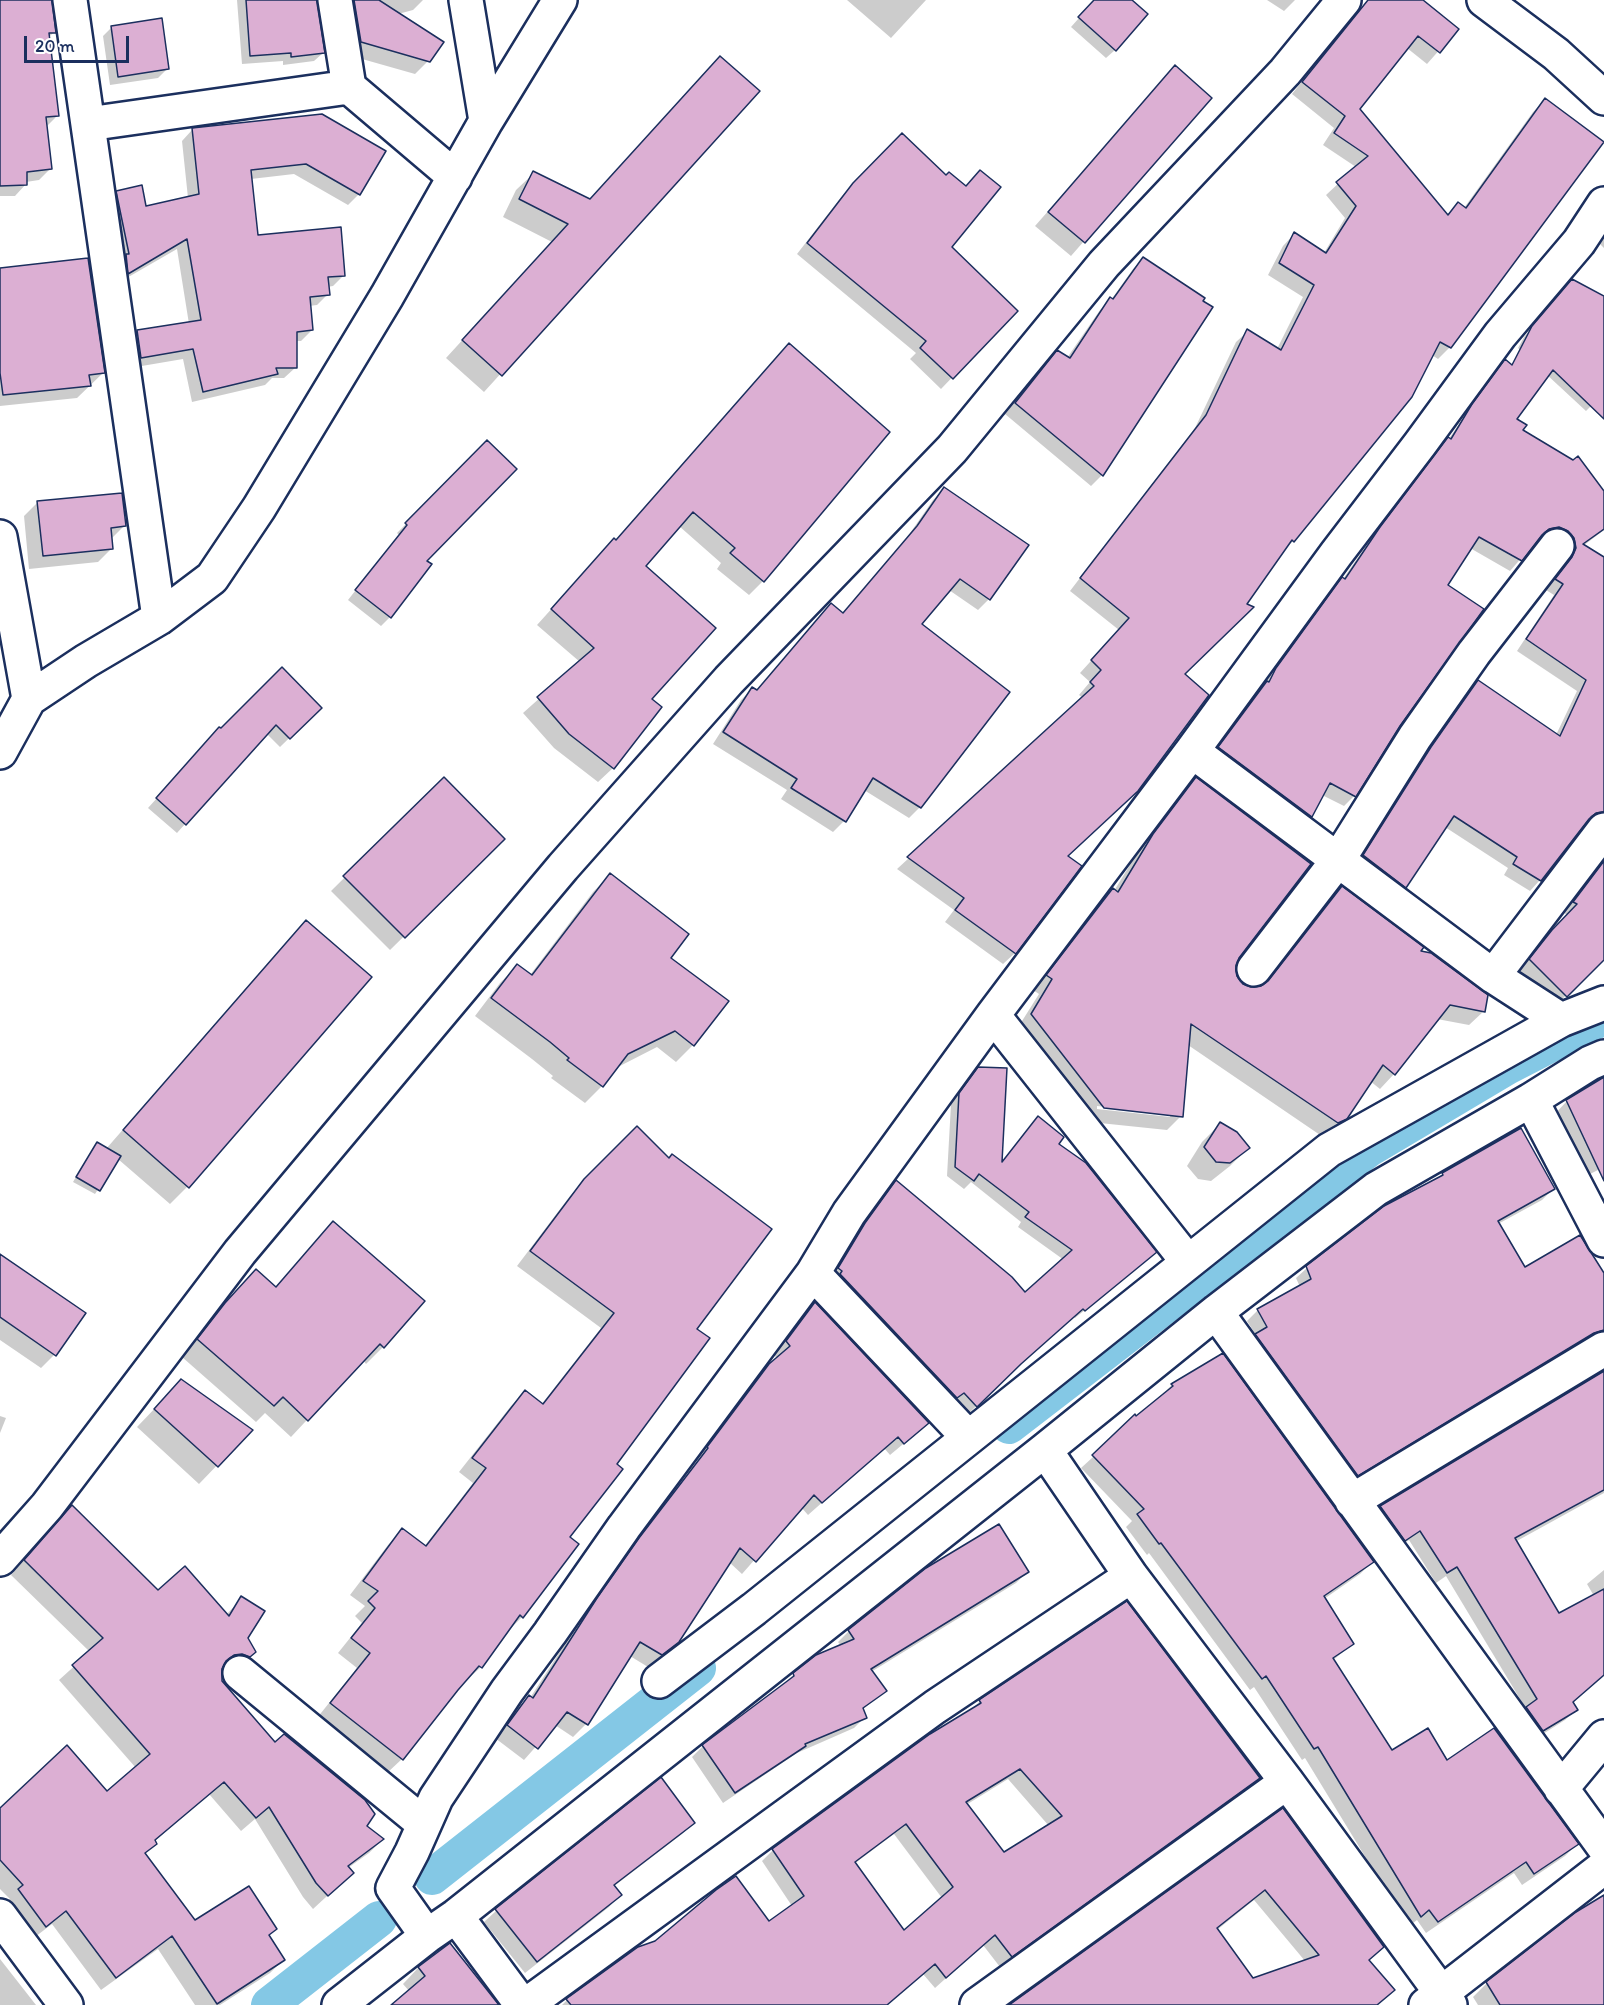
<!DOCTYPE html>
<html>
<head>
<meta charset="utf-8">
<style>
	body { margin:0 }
	#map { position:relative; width:1604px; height:2005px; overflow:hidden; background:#fff; font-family:Itim,sans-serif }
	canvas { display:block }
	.scale { position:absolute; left:24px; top:36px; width:105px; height:27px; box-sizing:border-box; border:3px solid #1b2f5e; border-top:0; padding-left:8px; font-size:18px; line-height:21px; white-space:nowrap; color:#1b2f5e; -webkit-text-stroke:4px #fff; paint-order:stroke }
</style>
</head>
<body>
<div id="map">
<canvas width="1604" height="2005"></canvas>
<div class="scale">20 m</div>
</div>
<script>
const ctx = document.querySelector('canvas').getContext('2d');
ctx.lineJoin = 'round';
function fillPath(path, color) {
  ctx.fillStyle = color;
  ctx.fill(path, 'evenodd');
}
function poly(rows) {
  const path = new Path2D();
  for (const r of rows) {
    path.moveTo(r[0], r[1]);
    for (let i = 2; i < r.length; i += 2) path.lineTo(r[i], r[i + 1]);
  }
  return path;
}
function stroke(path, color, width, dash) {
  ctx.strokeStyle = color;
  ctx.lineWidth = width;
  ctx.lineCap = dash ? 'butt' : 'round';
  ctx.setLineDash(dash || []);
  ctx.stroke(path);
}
fillPath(poly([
	[0,0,51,0,54,32,48,38,58,115,47,126,50,169,39,180,26,182,26,184,15,196,0,196],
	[237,0,315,0,323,53,314,61,283,65,283,61,242,64],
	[333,0,423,0,413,10,398,14,428,61,415,74,348,55],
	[847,0,926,0,891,38],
	[1095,0,1130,0,1115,50,1106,58,1071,27],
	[1267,0,1295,0,1284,11],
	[1368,0,1420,0,1457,30,1427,64,1407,48,1358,109,1447,215,1458,204,1464,208,1533,112,1545,100,1450,347,1438,359,1432,355,1293,541,1282,552,1183,674,1066,856,1015,953,1003,964,945,922,954,910,897,869,1083,698,1079,695,1090,682,1080,673,1119,630,1070,591,1195,428,1236,342,1248,331,1277,349,1303,297,1268,275,1283,246,1294,234,1324,253,1345,218,1326,195,1356,167,1323,145,1334,128,1292,94],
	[112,27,167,69,158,78,110,85,103,36],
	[1175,67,1209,98,1071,256,1035,226],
	[758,91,484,392,446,358,552,242,503,217,516,190,534,173,589,201],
	[322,115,359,194,348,205,294,174,251,179,257,237,344,275,333,286,327,287,328,294,317,305,309,306,312,330,301,341,295,341,295,368,284,378,272,378,265,385,192,402,183,359,130,368,126,343,137,332,189,324,177,249,118,283,106,203,117,192,145,208,188,198,182,141,192,130],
	[902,135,950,247,1016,311,941,389,910,359,916,353,797,254,842,196],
	[1604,236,1604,248,1599,243],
	[1143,259,1211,308,1102,475,1091,486,1005,414,1047,363,1067,358,1100,310,1111,300,1133,269],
	[0,269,103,373,77,398,0,406],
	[1563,290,1604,297,1604,393,1586,411,1518,348,1524,337],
	[775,359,763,581,749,595,717,569,721,563,679,526,644,566,650,700,613,768,598,782,554,748,523,713,580,662,537,625,600,555,615,541],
	[1505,361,1515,419,1521,430,1604,493,1604,530,1583,546,1604,559,1604,825,1596,822,1584,823,1540,880,1530,891,1504,875,1508,868,1445,827,1405,887,1394,897,1353,867,1420,760,1467,693,1478,682,1556,735,1577,691,1517,651,1554,595,1546,590,1562,570,1565,561,1549,538,1538,539,1510,571,1470,548,1446,586,1398,725,1354,796,1344,806,1322,795,1311,816,1300,827,1209,758,1332,589,1343,579,1370,540,1438,450,1448,440,1495,372],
	[487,442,425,561,390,617,381,626,348,600,399,535,397,533],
	[944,489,989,599,978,610,949,590,920,624,920,807,909,818,864,790,844,821,833,832,781,799,787,790,713,744,741,700,752,689,756,692,842,615,906,539,933,500],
	[38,502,124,526,110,540,111,549,98,562,29,569,24,516],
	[320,708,280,747,266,733,177,833,148,808,211,738],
	[444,779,503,839,390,950,331,891],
	[1196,779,1238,957,1234,966,1235,976,1242,985,1251,989,1262,987,1327,902,1342,888,1418,952,1484,1011,1469,1025,1437,1019,1394,1074,1380,1089,1370,1081,1345,1118,1330,1133,1323,1137,1188,1045,1181,1116,1167,1130,1090,1122,1017,1029,1039,994,1033,990,1098,904,1113,890,1114,891,1139,850,1182,793],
	[1097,1106,1170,1114,1170,1117,1097,1109],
	[1604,860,1604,958,1555,1006,1520,971,1541,942,1568,915,1564,913],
	[610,875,693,1045,676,1062,657,1047,616,1068,602,1086,585,1103,551,1078,553,1076,532,1059,475,1016,500,983,517,966,530,975,593,892],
	[306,922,188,1186,170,1204,118,1159,95,1194,73,1182,93,1148,97,1144,106,1149,288,940],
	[979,1068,1001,1163,1057,1144,1146,1261,1075,1318,1074,1317,1010,1373,968,1414,830,1277,856,1234,888,1190,896,1182,1025,1295,1064,1260,1018,1227,1021,1222,971,1182,964,1189,947,1176,951,1104],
	[1604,1079,1604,1167,1582,1178,1553,1116,1567,1101],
	[1220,1124,1248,1148,1230,1166,1211,1181,1198,1179,1187,1166,1202,1142],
	[637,1128,695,1329,567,1537,522,1617,508,1631,481,1667,457,1689,402,1759,387,1773,317,1718,357,1668,338,1653,362,1623,355,1616,365,1606,350,1595,388,1545,402,1530,424,1547,473,1483,459,1472,511,1406,525,1392,541,1405,601,1328,517,1266,570,1196],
	[1443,1174,1553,1189,1542,1200,1498,1224,1525,1269,1604,1276,1604,1345,1347,1485,1245,1346,1256,1335,1247,1321,1258,1310,1300,1287,1296,1278,1307,1268],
	[317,1240,383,1347,366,1364,363,1360,291,1437,265,1413,256,1422,182,1357,208,1321,239,1288,275,1288],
	[0,1255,54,1355,41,1368,0,1340],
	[815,1304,914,1435,890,1455,884,1448,808,1515,801,1507,742,1574,729,1562,678,1641,665,1655,648,1667,630,1656,586,1724,573,1737,555,1725,524,1760,495,1738,516,1709,529,1697,530,1698,585,1613,627,1553,696,1462,695,1461,756,1379,777,1358,774,1355,802,1317],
	[1604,1373,1604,1493,1515,1542,1558,1615,1594,1596,1587,1584,1604,1570,1604,1674,1572,1703,1576,1710,1565,1720,1532,1741,1516,1719,1526,1709,1446,1576,1436,1583,1409,1540,1394,1551,1370,1518,1381,1507],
	[181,1381,251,1430,199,1484,137,1427],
	[1172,1385,1372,1562,1360,1574,1324,1599,1353,1644,1332,1661,1391,1752,1446,1762,1577,1844,1565,1856,1522,1885,1514,1873,1426,1933,1417,1920,1408,1927,1305,1758,1302,1760,1254,1687,1250,1690,1149,1553,1147,1555,1126,1527,1132,1521,1081,1468],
	[0,1416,6,1418,0,1433],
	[72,1507,158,1592,226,1615,242,1598,247,1638,254,1652,240,1665,220,1668,221,1682,275,1744,365,1826,382,1840,369,1853,348,1868,352,1873,313,1909,303,1897,255,1819,241,1831,209,1794,154,1842,155,1843,144,1854,195,1922,275,1929,268,1936,283,1960,270,1973,220,2005,195,2005,158,1949,101,1990,52,1924,31,1940,5,1904,10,1899,0,1889,0,1810,106,1793,136,1768,59,1680,90,1652,11,1575],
	[1027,1572,1016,1583,871,1672,885,1691,862,1710,865,1717,854,1728,797,1753,723,1803,692,1757,703,1746,783,1685,794,1674,841,1646,838,1642,849,1631],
	[980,1701,1258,1778,1247,1789,1000,1967,983,1945,935,1988,923,1974,887,2005,562,2005,567,2000,769,1923,792,1906,762,1861,773,1850,970,1711],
	[1008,1779,1049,1826,1004,1854,966,1805],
	[894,1834,942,1898,904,1932,854,1864],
	[661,1780,693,1823,682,1834,613,1887,620,1895,609,1907,525,1973,484,1922,496,1911],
	[1283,1810,1368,1961,1377,2005,1012,2005],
	[1254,1900,1305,1961,1252,1980,1217,1930],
	[1604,1897,1604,2005,1478,2005,1473,1997,1487,1983],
	[450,1945,496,2005,393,2005,409,1991,403,1984,418,1968],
	[0,1959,36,2005,0,2005]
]), '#0003');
stroke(poly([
	[1009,1426,1369,1149,1507,1067,1604,1017],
	[432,1877,698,1668],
	[269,2005,379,1919]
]), '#84c8e5', 36);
const building = poly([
	[0,0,52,0,56,33,49,33,59,116,46,117,52,169,27,172,27,185,0,186,0,0],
	[246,0,317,0,325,53,291,57,291,53,250,56,246,0],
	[354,0,379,0,444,42,430,62,361,42,354,0],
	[1094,0,1132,0,1148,14,1116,51,1078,17,1094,0],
	[1368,0,1423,0,1459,29,1440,53,1418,36,1360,109,1448,215,1458,202,1466,208,1545,98,1604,142,1451,348,1440,342,1412,397,1294,542,1292,540,1247,604,1254,607,1185,674,1209,695,1138,791,1068,856,1082,866,1016,954,955,910,964,898,907,857,1094,686,1090,682,1101,670,1091,660,1129,618,1080,578,1206,415,1247,329,1281,350,1314,285,1279,263,1294,232,1326,253,1356,206,1336,182,1368,156,1334,133,1345,116,1302,82,1368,0],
	[162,18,169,69,118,77,111,26,162,18],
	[720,56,760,91,502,376,462,340,568,224,519,199,533,171,590,199,720,56],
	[1175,65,1212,98,1085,243,1048,212,1175,65],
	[322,114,386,151,360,195,306,164,251,170,258,235,341,227,345,276,328,277,330,295,310,297,313,330,297,332,297,368,276,368,278,374,203,392,193,349,141,358,137,330,201,320,187,239,128,274,126,254,129,254,116,191,142,185,146,206,199,194,192,128,322,114],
	[902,133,946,175,949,172,966,186,980,170,1001,187,952,247,1018,311,953,379,920,348,926,341,807,243,853,183,902,133],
	[1143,257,1205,298,1203,301,1213,307,1103,476,1015,403,1057,350,1070,358,1110,297,1113,299,1143,257],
	[88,258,105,373,89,375,91,386,3,395,0,373,0,268,88,258],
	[1572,279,1604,296,1604,419,1553,370,1517,419,1527,425,1523,430,1573,460,1578,456,1604,491,1604,529,1583,544,1604,557,1604,812,1596,813,1589,819,1541,881,1513,864,1517,857,1454,816,1406,888,1363,855,1431,747,1478,680,1560,736,1586,680,1526,639,1563,584,1555,579,1572,557,1576,548,1574,538,1568,531,1559,527,1549,529,1542,535,1522,561,1479,537,1448,585,1484,609,1400,726,1356,797,1330,783,1312,817,1218,747,1267,681,1269,682,1276,668,1342,577,1345,579,1380,527,1448,437,1451,439,1472,404,1505,359,1512,365,1532,326,1572,279],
	[789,343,890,432,764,582,730,553,735,548,693,512,646,566,716,628,652,699,662,707,614,769,569,734,537,697,594,648,551,609,614,538,616,540,789,343],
	[487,440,517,469,427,561,432,564,391,618,355,590,407,525,405,523,487,440],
	[944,487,1029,545,990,600,960,579,922,624,1010,692,921,808,873,778,846,822,791,788,797,779,723,732,752,687,757,690,831,603,843,613,917,526,944,487],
	[122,493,126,526,111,528,113,549,43,556,37,501,122,493],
	[282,667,322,708,290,739,276,725,186,825,156,798,219,727,221,728,282,667],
	[444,777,505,839,405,938,343,876,444,777],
	[1196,777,1311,864,1239,958,1236,966,1237,976,1243,984,1251,987,1261,986,1268,981,1342,886,1424,947,1421,951,1431,953,1488,995,1485,1012,1450,1005,1395,1075,1383,1065,1347,1119,1338,1123,1191,1024,1183,1117,1104,1108,1031,1014,1052,979,1046,975,1113,888,1118,892,1153,834,1196,777],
	[1604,861,1604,960,1567,997,1529,959,1552,930,1577,904,1573,902,1604,861],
	[610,873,689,934,671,958,729,1001,694,1046,675,1031,628,1054,603,1087,567,1060,569,1058,550,1042,491,998,517,964,532,975,610,873],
	[306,920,372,977,189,1188,123,1130,306,920],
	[978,1067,1007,1068,1002,1162,1038,1116,1064,1137,1059,1144,1086,1163,1157,1252,1085,1311,1083,1309,1021,1364,977,1407,964,1393,957,1398,840,1274,842,1271,838,1268,865,1223,896,1180,1012,1277,1025,1292,1072,1250,1025,1217,1029,1212,979,1174,974,1181,955,1167,959,1093,978,1067],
	[1604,1077,1604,1181,1566,1100,1604,1077],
	[1220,1122,1237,1132,1250,1148,1230,1163,1216,1162,1204,1147,1220,1122],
	[637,1126,669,1158,672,1154,772,1229,697,1329,710,1338,617,1464,623,1469,570,1537,579,1544,523,1618,520,1615,482,1668,479,1666,458,1690,403,1760,330,1703,370,1653,351,1638,375,1608,368,1601,378,1591,363,1581,402,1528,426,1546,486,1468,472,1458,525,1390,543,1404,614,1313,530,1251,584,1179,637,1126],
	[1521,1128,1555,1189,1498,1221,1525,1267,1580,1235,1604,1273,1604,1330,1594,1333,1358,1476,1255,1334,1267,1327,1257,1309,1311,1279,1306,1266,1384,1206,1443,1175,1442,1173,1521,1128],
	[97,1142,121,1156,100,1191,76,1177,97,1142],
	[333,1221,425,1301,384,1348,380,1344,308,1421,283,1397,274,1406,197,1339,225,1303,256,1269,276,1287,333,1221],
	[0,1254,86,1313,56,1356,0,1317,0,1254],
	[815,1302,929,1423,904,1444,898,1437,822,1503,814,1495,756,1562,740,1548,679,1642,662,1655,640,1642,588,1725,567,1712,538,1749,507,1725,529,1695,533,1698,597,1598,639,1538,708,1448,707,1447,769,1364,790,1346,786,1341,815,1302],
	[1223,1353,1374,1562,1324,1596,1354,1644,1333,1658,1392,1750,1428,1728,1447,1760,1494,1728,1579,1844,1534,1874,1526,1862,1438,1922,1429,1910,1421,1917,1318,1747,1314,1749,1266,1676,1262,1679,1161,1543,1159,1544,1137,1514,1144,1509,1092,1455,1135,1414,1136,1416,1173,1386,1171,1384,1223,1353],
	[1604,1371,1604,1490,1515,1538,1559,1613,1604,1589,1604,1675,1573,1702,1578,1710,1543,1731,1526,1707,1537,1699,1457,1567,1447,1573,1420,1531,1405,1541,1380,1506,1604,1371],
	[181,1379,253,1430,218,1467,154,1409,181,1379],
	[72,1505,158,1590,185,1566,229,1616,241,1596,265,1611,248,1638,256,1652,250,1657,242,1654,234,1655,226,1661,222,1669,222,1681,275,1742,284,1734,365,1800,375,1814,367,1826,384,1839,348,1866,354,1873,328,1896,316,1883,269,1807,256,1818,224,1782,155,1840,157,1844,145,1853,195,1920,249,1886,277,1929,269,1935,285,1960,217,2004,172,1936,116,1978,66,1911,46,1927,18,1889,23,1885,0,1860,0,1808,67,1745,107,1791,150,1754,72,1665,103,1638,24,1560,72,1505],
	[999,1524,1029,1572,871,1669,887,1691,863,1708,867,1718,805,1744,806,1746,735,1793,702,1745,794,1676,793,1673,816,1655,854,1639,848,1630,926,1568,999,1524],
	[1127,1601,1260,1778,1012,1957,995,1935,946,1978,935,1964,887,2005,571,2005,566,1999,638,1947,655,1941,716,1890,736,1876,769,1921,804,1896,772,1849,930,1734,981,1703,979,1700,1127,1601],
	[1020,1769,1062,1816,1004,1852,966,1802,1020,1769],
	[906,1824,953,1887,904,1930,855,1862,906,1824],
	[661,1777,695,1823,614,1885,622,1895,537,1962,495,1909,661,1777],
	[1283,1808,1384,1947,1369,1960,1395,1990,1377,2005,1009,2005,1283,1808],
	[1265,1890,1319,1955,1253,1978,1217,1928,1265,1890],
	[1604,1895,1604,2005,1500,2005,1486,1982,1576,1912,1604,1895],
	[450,1943,499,2005,391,2005,425,1976,418,1967,450,1943]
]);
fillPath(building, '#dcafd3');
stroke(building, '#1b2f5e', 1.5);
const minor = poly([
	[70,0,159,618],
	[335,0,349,87,455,177],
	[466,0,486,121],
	[1484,0,1556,54,1604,98],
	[88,124,349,87],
	[0,537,29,699],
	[1192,751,1493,976,1561,1020,1604,1003],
	[0,752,29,699,86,661,159,618,212,578,259,508,387,296,486,121,560,0],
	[1254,969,1338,860,1415,737,1474,653,1557,546],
	[1493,976,1604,830],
	[993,1015,1188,1262],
	[1531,1100,1604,1240],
	[813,1273,968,1437],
	[1216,1312,1604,1847],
	[1045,1450,1131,1576,1287,1782,1450,2005],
	[1352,1501,1604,1349],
	[0,1559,47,1506,240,1252,563,867,729,680,952,449,1104,264,1285,72,1344,0],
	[240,1673,424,1824],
	[659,1681,754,1609,1329,1150,1561,1020],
	[1561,1789,1604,1737],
	[0,1916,66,2005],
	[456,1916,522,2005],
	[427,1936,393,1888,412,1852,436,1798,507,1691,550,1633,624,1527,813,1273,849,1213,993,1015,1192,751,1336,554,1420,444,1500,335,1579,242,1604,204],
	[339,2005,427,1936,456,1916,1045,1450,1216,1312,1376,1189,1531,1100,1590,1063,1604,1057],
	[526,2005,935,1707,1131,1576],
	[977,2005,1287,1782],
	[1426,2005,1604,1867]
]);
stroke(minor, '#1b2f5e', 38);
stroke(minor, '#fff', 33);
</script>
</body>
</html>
